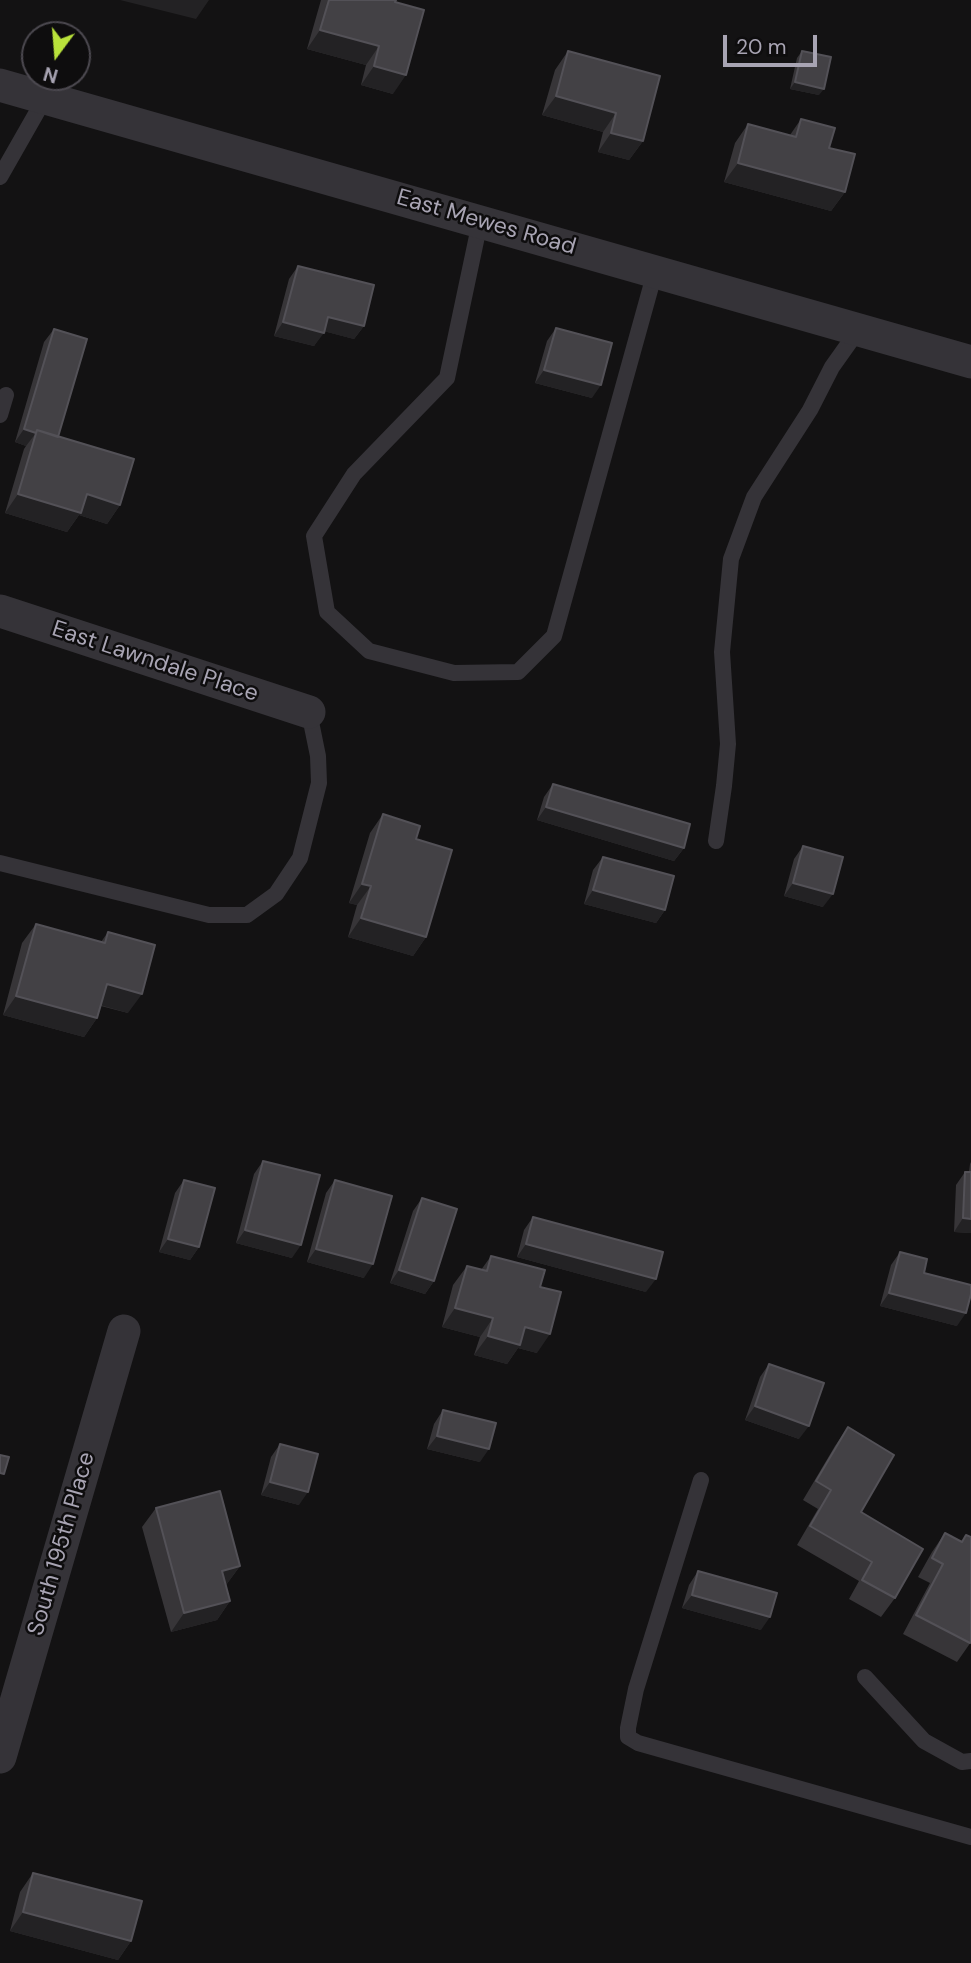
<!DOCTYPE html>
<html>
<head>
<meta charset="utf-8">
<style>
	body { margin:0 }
	#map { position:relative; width:971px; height:1963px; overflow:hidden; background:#131213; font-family:"DM Sans",sans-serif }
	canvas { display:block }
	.north { position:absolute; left:21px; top:21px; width:70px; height:70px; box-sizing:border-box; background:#0e0d0e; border:2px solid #4c4950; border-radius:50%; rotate:196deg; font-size:19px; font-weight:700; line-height:28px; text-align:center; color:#a8a4b3 }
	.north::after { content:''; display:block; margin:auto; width:24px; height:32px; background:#b9e23b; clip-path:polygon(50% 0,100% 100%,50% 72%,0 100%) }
	.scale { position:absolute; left:723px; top:35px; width:94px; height:32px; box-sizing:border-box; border:4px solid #a8a4b3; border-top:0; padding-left:9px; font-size:21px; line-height:24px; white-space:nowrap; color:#a8a4b3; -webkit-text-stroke:5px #0e0d0e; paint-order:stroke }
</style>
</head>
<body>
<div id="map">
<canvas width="971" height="1963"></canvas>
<div class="north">N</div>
<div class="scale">20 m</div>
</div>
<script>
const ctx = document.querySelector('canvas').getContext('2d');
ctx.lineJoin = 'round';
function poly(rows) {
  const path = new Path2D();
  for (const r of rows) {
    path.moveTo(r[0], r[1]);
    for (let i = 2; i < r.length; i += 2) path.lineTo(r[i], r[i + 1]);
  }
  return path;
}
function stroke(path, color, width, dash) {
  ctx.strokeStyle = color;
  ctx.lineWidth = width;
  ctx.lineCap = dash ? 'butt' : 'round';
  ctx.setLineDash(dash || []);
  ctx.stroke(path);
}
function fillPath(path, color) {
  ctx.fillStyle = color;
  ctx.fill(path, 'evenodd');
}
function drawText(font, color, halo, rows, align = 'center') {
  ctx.font = font + ' "DM Sans",sans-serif';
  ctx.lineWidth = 5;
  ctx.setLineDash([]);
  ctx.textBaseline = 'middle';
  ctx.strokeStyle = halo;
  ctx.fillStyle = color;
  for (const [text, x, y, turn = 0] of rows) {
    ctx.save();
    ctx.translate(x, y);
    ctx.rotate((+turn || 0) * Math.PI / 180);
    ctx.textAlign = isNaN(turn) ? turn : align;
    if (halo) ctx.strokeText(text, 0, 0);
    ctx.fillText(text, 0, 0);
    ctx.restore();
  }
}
stroke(poly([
	[0,177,45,98],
	[480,222,447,378,354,474,314,536,327,612,369,651,454,673,518,672,554,636,655,272],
	[0,415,6,395],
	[716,841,724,786,728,744,722,652,731,559,754,497,810,410,832,367,859,329],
	[0,863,209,915,247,915,276,894,300,858,319,783,318,756,309,712],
	[701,1480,636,1689,628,1728,628,1737,638,1743,971,1837],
	[865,1677,924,1741,962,1762,971,1761]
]), '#353338', 16);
stroke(poly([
	[0,85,971,362],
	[0,611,309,712],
	[0,1757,124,1331]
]), '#353338', 33);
fillPath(poly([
	[321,0,396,0,393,94,361,85,366,65,307,49],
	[568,51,643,141,629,160,598,152,603,132,542,115,555,70],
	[802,51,819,95,790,89,797,58],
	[801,119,829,148,845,192,831,211,724,182,735,143,748,124,790,135],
	[298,266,364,326,354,339,324,331,314,346,274,336,289,279],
	[556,328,592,398,535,383,547,341],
	[54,329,58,437,120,505,107,524,79,515,67,532,5,513,24,449,26,446,15,442,44,342],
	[553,784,684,848,674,861,537,820,544,797],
	[383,814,416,839,426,937,413,956,348,937,357,905,349,903,370,833],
	[803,846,823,907,784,896,794,859],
	[603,857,665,910,656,923,584,904,593,870],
	[36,924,101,942,108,932,128,1013,101,1006,97,1018,84,1037,3,1015,22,943],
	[263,1161,292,1258,236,1243,254,1174],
	[971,1162,971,1233,954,1232,956,1185,965,1172,969,1172,970,1164],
	[184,1180,199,1247,190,1260,159,1252,175,1193],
	[335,1180,364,1278,307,1262,326,1193],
	[422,1198,434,1281,425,1294,390,1283,413,1211],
	[533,1217,646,1292,517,1257,524,1230],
	[900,1252,924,1273,957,1326,880,1306,891,1265],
	[491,1256,540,1287,537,1353,518,1348,507,1364,474,1355,480,1337,442,1327,453,1285,467,1266,481,1270],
	[769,1364,799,1439,745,1420,760,1377],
	[443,1410,480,1462,427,1449,434,1424],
	[848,1427,861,1512,895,1598,881,1617,849,1599,859,1581,797,1545,818,1509,803,1500,835,1446],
	[280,1444,299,1505,261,1495,271,1457],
	[156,1508,240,1566,226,1585,230,1601,217,1620,171,1632,142,1527],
	[945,1533,962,1542,966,1535,971,1642,957,1662,903,1634,930,1583,918,1577,932,1552],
	[698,1571,761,1630,682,1608,689,1585],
	[33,1873,131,1941,118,1960,10,1931,20,1892]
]), '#373538');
fillPath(poly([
	[120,0,209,0,196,19],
	[320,30,379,46,366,65,307,49],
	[374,66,406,75,393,94,361,85],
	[795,82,824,89,819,95,790,89],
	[556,96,616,113,603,132,542,115],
	[611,133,643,141,629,160,598,152],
	[738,163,845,192,831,211,724,182],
	[328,317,364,326,354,339,319,330],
	[283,322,324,333,314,346,274,336],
	[544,370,601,385,592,398,535,383],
	[24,429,36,433,26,446,15,442],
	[18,494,87,494,120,505,107,524,79,515,67,532,5,513],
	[546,807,684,848,674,861,537,820],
	[793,883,833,894,823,907,784,896],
	[362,884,371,886,357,905,349,903],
	[593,890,665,910,656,923,584,904],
	[361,918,426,937,413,956,348,937],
	[107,984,142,994,128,1013,93,1003],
	[16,996,97,1018,84,1037,3,1015],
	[963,1218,971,1219,971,1233,954,1232],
	[245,1230,301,1245,292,1258,236,1243],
	[168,1239,199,1247,190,1260,159,1252],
	[526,1244,656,1279,646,1292,517,1257],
	[316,1249,373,1264,364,1278,307,1262],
	[399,1270,434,1281,425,1294,390,1283],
	[889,1293,966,1313,957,1326,880,1306],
	[455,1308,493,1318,480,1337,442,1327],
	[525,1327,550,1334,537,1353,518,1348,507,1364,474,1355,488,1336],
	[755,1406,809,1426,799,1439,745,1420],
	[437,1436,489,1449,480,1462,427,1449],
	[270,1482,308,1492,299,1505,261,1495],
	[240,1566,226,1585,209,1590,222,1571],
	[692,1595,770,1617,761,1630,682,1608],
	[230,1601,217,1620,171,1632,184,1613],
	[23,1912,131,1941,118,1960,10,1931]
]), '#232224');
const building = poly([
	[329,0,396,0,395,2,424,10,406,75,374,66,379,46,320,30,329,0],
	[568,51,660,76,643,141,611,133,616,113,556,96,568,51],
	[802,51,831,57,824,89,795,82,802,51],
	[801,119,835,128,829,148,855,154,845,192,738,163,748,124,796,137,801,119],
	[298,266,374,285,364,326,328,317,324,333,283,322,298,266],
	[556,328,612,343,601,385,544,370,556,328],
	[54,329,87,339,58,437,37,430,36,433,24,429,54,329],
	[37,430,134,459,120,505,87,494,81,513,18,494,37,430],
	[553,784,690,824,684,848,546,807,553,784],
	[383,814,420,826,416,839,452,850,426,937,361,918,371,886,362,884,383,814],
	[803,846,843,857,833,894,793,883,803,846],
	[603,857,674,876,665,910,593,890,603,857],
	[36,924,105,943,108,932,155,945,142,994,107,984,97,1018,16,996,36,924],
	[263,1161,320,1175,301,1245,245,1230,263,1161],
	[965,1172,971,1172,971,1219,963,1218,965,1172],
	[184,1180,215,1188,199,1247,168,1239,184,1180],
	[335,1180,392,1196,373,1264,316,1249,335,1180],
	[422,1198,457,1209,434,1281,399,1270,422,1198],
	[533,1217,663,1252,656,1279,526,1244,533,1217],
	[900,1252,927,1259,924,1273,971,1285,971,1294,966,1313,889,1293,900,1252],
	[491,1256,545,1270,540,1287,561,1292,550,1334,525,1327,520,1345,488,1336,493,1318,455,1308,467,1266,487,1271,491,1256],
	[769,1364,824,1383,809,1426,755,1406,769,1364],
	[443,1410,496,1423,489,1449,437,1436,443,1410],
	[848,1427,894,1455,861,1512,923,1549,895,1598,862,1580,872,1562,810,1526,831,1490,816,1481,848,1427],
	[280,1444,318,1454,308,1492,270,1482,280,1444],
	[0,1455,9,1457,4,1474,0,1473,0,1455],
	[220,1491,240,1566,222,1571,230,1601,184,1613,156,1508,220,1491],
	[945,1533,962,1542,966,1535,971,1537,971,1642,970,1643,916,1615,943,1564,932,1558,945,1533],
	[698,1571,777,1593,770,1617,692,1595,698,1571],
	[33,1873,142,1901,131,1941,23,1912,33,1873]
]);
fillPath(building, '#434145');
stroke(building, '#535157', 2);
drawText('23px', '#a8a4b3', '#0e0d0e', [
	["East Mewes Road",486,223,16],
	["East Lawndale Place",155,662,18],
	["South 195th Place",62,1544,-74]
]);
</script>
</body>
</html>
